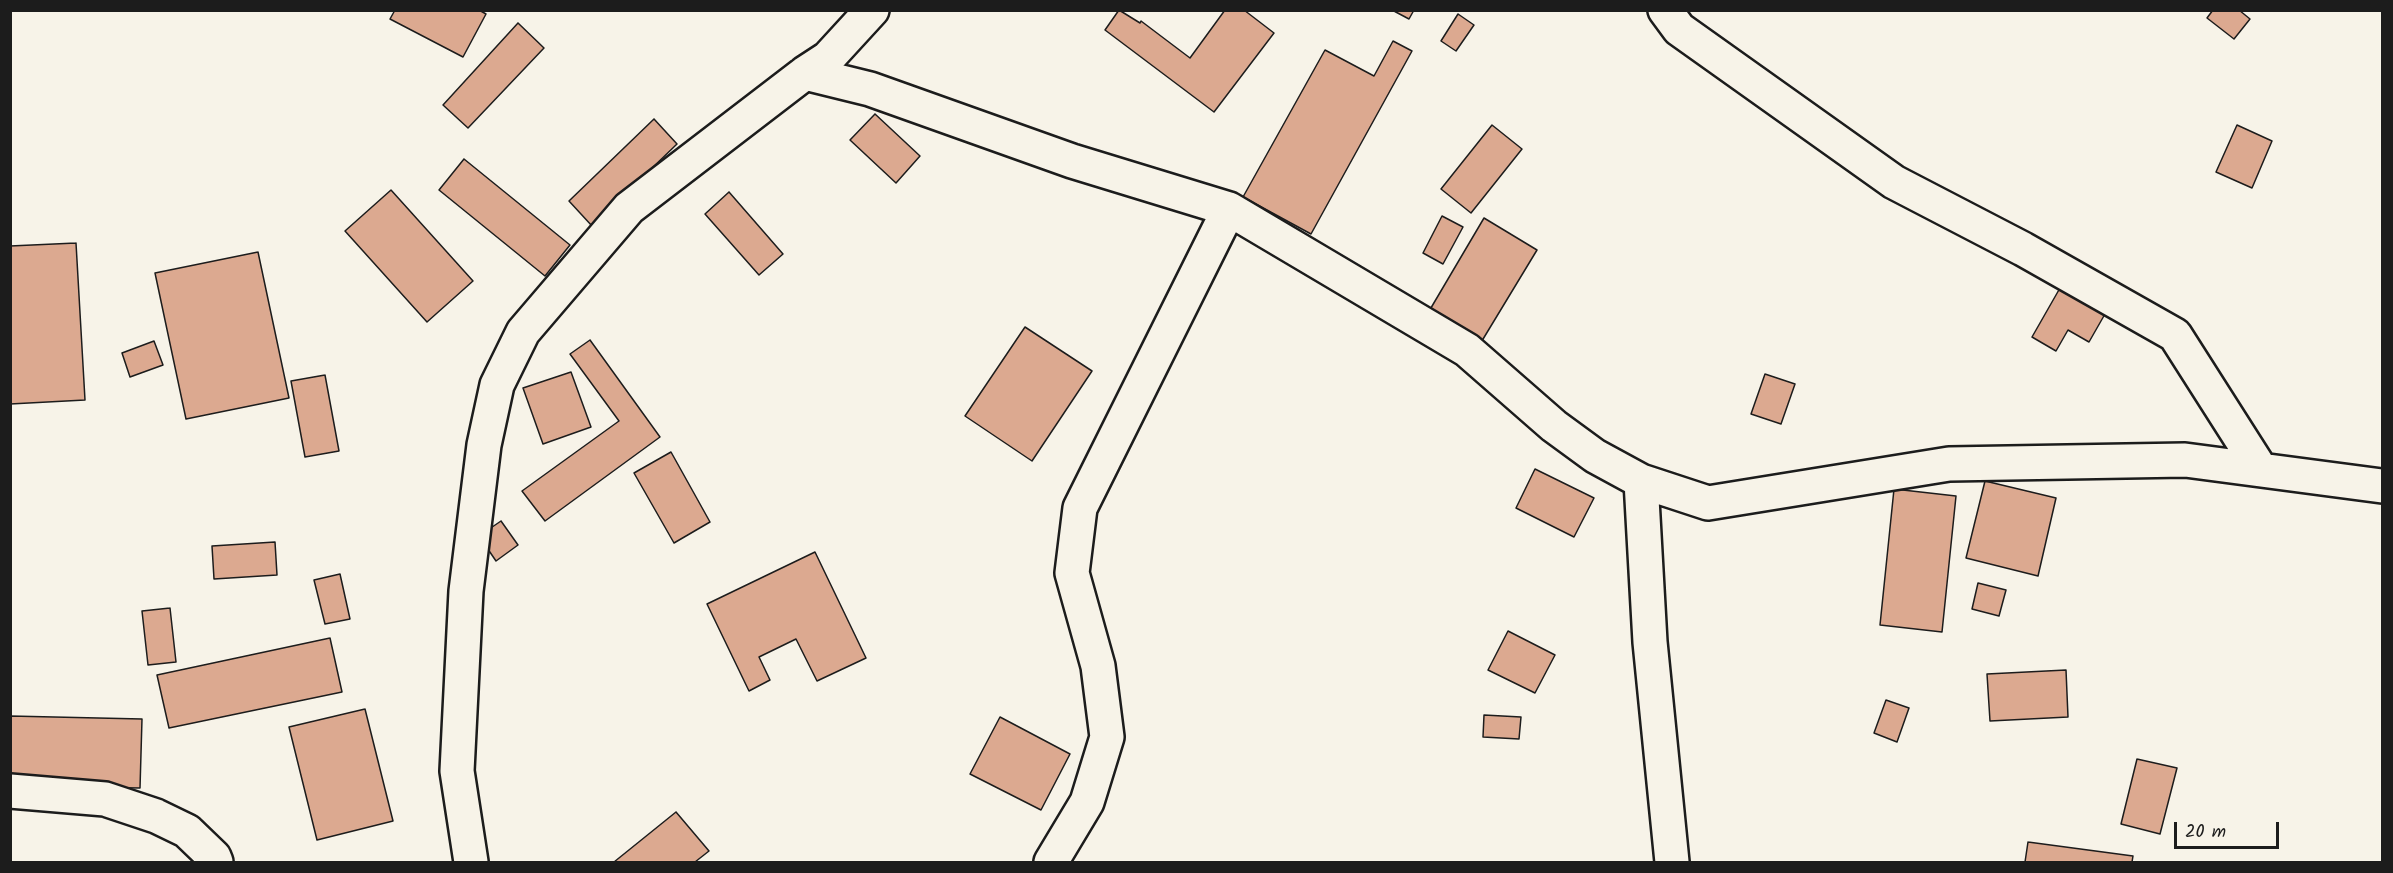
<!DOCTYPE html>
<html>
<head>
<meta charset="utf-8">
<style>
	body { margin:0 }
	#map { position:relative; width:2393px; height:873px; overflow:hidden; background:#f7f3e8; font-family:Kalam,sans-serif }
	canvas { display:block }
	.frame { position:absolute; inset:0; border:12px solid #1c1c1c; pointer-events:none }
	.scale { position:absolute; left:2174px; top:822px; width:105px; height:27px; box-sizing:border-box; border:3px solid #1c1c1c; border-top:0; padding-left:8px; font-size:18px; line-height:21px; white-space:nowrap; color:#1c1c1c; -webkit-text-stroke:4px #f7f3e8; paint-order:stroke }
</style>
</head>
<body>
<div id="map">
<canvas width="2393" height="873"></canvas>
<div class="frame"></div>
<div class="scale">20 m</div>
</div>
<script>
const ctx = document.querySelector('canvas').getContext('2d');
ctx.lineJoin = 'round';
function fillPath(path, color) {
  ctx.fillStyle = color;
  ctx.fill(path, 'evenodd');
}
function poly(rows) {
  const path = new Path2D();
  for (const r of rows) {
    path.moveTo(r[0], r[1]);
    for (let i = 2; i < r.length; i += 2) path.lineTo(r[i], r[i + 1]);
  }
  return path;
}
function stroke(path, color, width, dash) {
  ctx.strokeStyle = color;
  ctx.lineWidth = width;
  ctx.lineCap = dash ? 'butt' : 'round';
  ctx.setLineDash(dash || []);
  ctx.stroke(path);
}
const building = poly([
	[395,10,479,10,486,14,463,57,390,19,395,10],
	[1119,10,1140,23,1141,21,1190,58,1225,10,1244,10,1274,33,1214,112,1105,30,1119,10],
	[1392,10,1414,10,1409,19,1392,10],
	[2213,10,2239,10,2250,19,2234,39,2207,18,2213,10],
	[1458,14,1474,25,1456,51,1441,41,1458,14],
	[518,23,544,48,468,128,443,105,518,23],
	[1393,41,1412,51,1311,234,1243,197,1325,50,1374,76,1393,41],
	[875,114,920,156,896,183,850,140,875,114],
	[654,119,677,144,592,226,569,201,654,119],
	[1492,125,1522,149,1471,213,1441,189,1492,125],
	[2237,125,2272,141,2252,188,2216,172,2237,125],
	[464,159,570,245,545,276,439,190,464,159],
	[391,190,473,281,427,322,345,231,391,190],
	[729,192,783,254,759,275,705,214,729,192],
	[1442,216,1463,227,1443,264,1423,253,1442,216],
	[1484,218,1537,250,1477,349,1425,318,1484,218],
	[76,243,85,400,10,404,10,246,76,243],
	[258,252,289,398,186,419,155,273,258,252],
	[2060,288,2105,314,2089,342,2068,330,2056,351,2032,337,2060,288],
	[1025,327,1092,371,1032,461,965,416,1025,327],
	[590,340,660,437,545,521,522,491,619,421,570,354,590,340],
	[154,341,163,365,130,377,122,353,154,341],
	[571,372,591,427,543,444,523,388,571,372],
	[1765,374,1795,384,1781,424,1751,414,1765,374],
	[325,375,339,451,305,457,291,381,325,375],
	[671,452,710,522,674,543,634,473,671,452],
	[1535,469,1594,498,1574,537,1516,508,1535,469],
	[1985,481,2056,498,2038,576,1966,558,1985,481],
	[1894,489,1956,496,1942,632,1880,625,1894,489],
	[501,521,518,545,496,561,479,536,501,521],
	[275,542,277,575,214,579,212,546,275,542],
	[815,552,866,658,817,681,796,639,759,657,770,680,749,691,707,604,815,552],
	[340,574,350,619,325,624,314,580,340,574],
	[1978,583,2006,590,1999,616,1972,609,1978,583],
	[170,608,176,662,148,665,142,611,170,608],
	[1508,631,1555,655,1535,693,1488,670,1508,631],
	[330,638,342,692,169,728,157,675,330,638],
	[2066,670,2068,717,1990,721,1987,674,2066,670],
	[1886,700,1909,708,1897,742,1874,733,1886,700],
	[365,709,393,821,317,840,289,727,365,709],
	[1484,715,1521,717,1519,739,1483,737,1484,715],
	[10,716,142,719,140,788,10,786,10,716],
	[1000,717,1070,754,1041,810,970,774,1000,717],
	[2137,759,2177,768,2160,834,2121,824,2137,759],
	[676,812,709,851,695,862,614,862,676,812],
	[2028,842,2133,856,2132,862,2025,862,2028,842]
]);
fillPath(building, '#dca990');
stroke(building, '#1c1c1c', 1.5);
const street = poly([
	[1665,10,1679,29,1894,182,2023,249,2175,335,2261,470],
	[805,73,870,89,1072,161,1229,209,1467,350,1554,426,1595,456,1641,481,1708,503,1949,464,2185,460,2382,486],
	[1641,481,1650,642,1672,862],
	[10,791,105,799,156,816,187,831,214,857,216,862],
	[471,862,457,771,466,591,484,445,497,385,523,332,629,208,805,73,828,58,872,10],
	[1051,862,1087,802,1107,737,1098,666,1072,573,1080,508,1229,209]
]);
stroke(street, '#1c1c1c', 38);
stroke(street, '#f7f3e8', 33);
</script>
</body>
</html>
